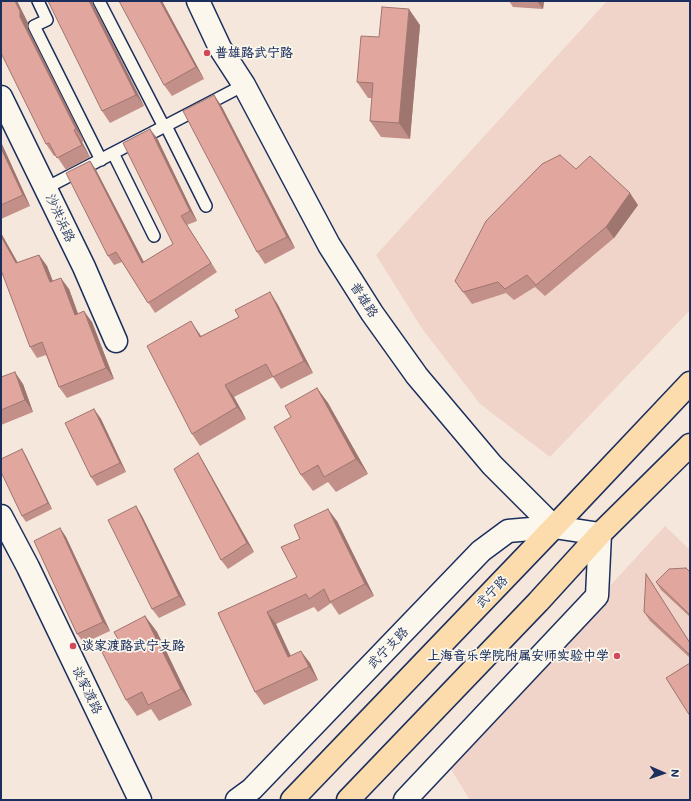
<!DOCTYPE html>
<html>
<head>
<meta charset="utf-8">
<style>
	body { margin:0 }
	#map { position:relative; width:691px; height:801px; overflow:hidden; background:#f6e7dc; font-family:Mali,sans-serif }
	canvas { display:block }
	.frame { position:absolute; inset:0; border:2px solid #1b2f5e; pointer-events:none }
	.north { position:absolute; left:643px; top:753px; width:40px; height:40px; -webkit-text-stroke:3px #fbf7ec; paint-order:stroke; rotate:92deg; font-size:11px; font-weight:700; line-height:16px; text-align:center; color:#1b2f5e }
	.north::after { content:''; display:block; margin:auto; width:14px; height:18px; background:#1b2f5e; clip-path:polygon(50% 0,100% 100%,50% 72%,0 100%) }
</style>
</head>
<body>
<div id="map">
<canvas width="691" height="801"></canvas>
<div class="frame"></div>
<div class="north">N</div>
</div>
<script>
const ctx = document.querySelector('canvas').getContext('2d');
ctx.lineJoin = 'round';
function fillPath(path, color) {
  ctx.fillStyle = color;
  ctx.fill(path, 'evenodd');
}
function poly(rows) {
  const path = new Path2D();
  for (const r of rows) {
    path.moveTo(r[0], r[1]);
    for (let i = 2; i < r.length; i += 2) path.lineTo(r[i], r[i + 1]);
  }
  return path;
}
function stroke(path, color, width, dash) {
  ctx.strokeStyle = color;
  ctx.lineWidth = width;
  ctx.lineCap = dash ? 'butt' : 'round';
  ctx.setLineDash(dash || []);
  ctx.stroke(path);
}
function drawText(font, color, halo, rows, align = 'center') {
  ctx.font = font + ' Mali,"LXGW WenKai TC",sans-serif';
  ctx.lineWidth = 3.5;
  ctx.setLineDash([]);
  ctx.textBaseline = 'middle';
  ctx.strokeStyle = halo;
  ctx.fillStyle = color;
  for (const [text, x, y, turn = 0] of rows) {
    ctx.save();
    ctx.translate(x, y);
    ctx.rotate((+turn || 0) * Math.PI / 180);
    ctx.textAlign = isNaN(turn) ? turn : align;
    if (halo) ctx.strokeText(text, 0, 0);
    ctx.fillText(text, 0, 0);
    ctx.restore();
  }
}
fillPath(poly([
	[607,1,690,1,690,310,550,457,480,404,421,327,376,255],
	[665,526,690,550,690,800,470,800,447,763]
]), '#f0d4c9');
const service = poly([
	[38,1,47,20,34,26,101,160],
	[99,1,164,127],
	[166,126,206,206],
	[113,153,154,236],
	[46,188,244,85]
]);
const minor = poly([
	[1,97,84,267,116,341],
	[1,516,28,567,140,800],
	[237,800,252,789,481,551,508,531,554,527],
	[405,800,597,596,600,534]
]);
const secondary = poly([
	[198,1,220,48,244,85,329,245,372,313,417,376,492,465,554,527,600,534]
]);
const primary = poly([
	[292,800,554,527,690,383],
	[348,800,538,602,600,534,690,445]
]);
stroke(service, '#1b2f5e', 14);
stroke(minor, '#1b2f5e', 25);
stroke(secondary, '#1b2f5e', 25);
stroke(primary, '#1b2f5e', 25);
stroke(service, '#fbf7ec', 11);
stroke(minor, '#fbf7ec', 22);
stroke(secondary, '#fbf7ec', 22);
stroke(primary, '#fcdcac', 22);
fillPath(poly([
	[1,1,17,1,28,23,28,29,84,141,82,142,90,157,66,170,56,155,54,156,46,144],
	[162,1,204,79,172,96,164,85],
	[509,1,544,1,543,9,513,7],
	[93,4,144,106,110,123,102,111],
	[420,25,410,139,381,137,370,121,372,98,368,98,357,82,379,37],
	[214,95,222,107,295,248,265,264,257,252],
	[157,138,197,221,187,225,217,272,155,313,122,262,114,265,108,256,90,161,96,170,144,262,173,244],
	[1,142,30,206,1,219],
	[576,169,638,205,614,238,545,296,535,287,514,300,506,293,472,304,455,281],
	[1,233,18,263,39,255,47,266,53,281,69,289,78,313,92,322,114,379,67,398,59,387,46,355,37,358,30,347,2,271,1,272],
	[270,292,278,305,313,373,281,389,273,377,234,397,246,419,200,446,192,434,199,333,201,336,239,317],
	[1,377,23,384,33,412,1,425],
	[317,388,328,403,368,474,336,492,328,482,313,491,301,475,291,417],
	[94,409,101,419,126,472,97,486,91,477],
	[22,449,26,456,52,509,26,522,22,516],
	[198,453,204,463,254,552,228,569,221,560],
	[136,506,142,516,186,605,159,618,152,609],
	[337,521,374,596,339,615,331,603,318,612,314,607,276,624,290,656,310,663,318,680,264,705,255,692,218,613,297,577],
	[60,528,66,537,110,631,84,643,77,634],
	[690,572,690,617,661,590,656,582],
	[652,583,690,643,690,658,650,621,644,612],
	[145,616,157,632,192,705,159,721,151,709,137,716,126,700,120,643]
]), '#c29088');
fillPath(poly([
	[15,1,17,1,28,23,28,29,84,141,76,129,20,17],
	[89,1,93,1,93,4,144,106,136,95],
	[160,1,162,1,204,79,196,67],
	[537,1,544,1,543,9],
	[409,9,420,25,410,139,399,123],
	[214,95,222,107,295,248,287,237],
	[150,129,157,138,197,221,190,211],
	[74,130,82,142,90,157,82,145],
	[1,142,30,206,23,195,1,148],
	[90,161,96,170,149,272,142,263],
	[630,193,638,205,614,238,606,227],
	[181,216,187,225,217,272,211,263],
	[1,233,24,274,16,263,1,236],
	[39,255,47,266,57,293,50,282],
	[61,278,69,289,82,326,75,315],
	[270,292,278,305,313,373,304,361],
	[84,311,92,322,114,379,106,368],
	[191,321,199,333,208,349,200,337],
	[15,372,23,384,33,412,25,400],
	[225,385,234,397,246,419,237,407],
	[317,388,328,403,368,474,356,459],
	[94,409,101,419,126,472,120,463],
	[22,449,26,456,52,509,48,503],
	[198,453,204,463,254,552,247,543],
	[136,506,142,516,186,605,179,596],
	[328,509,337,521,374,596,365,584],
	[60,528,66,537,110,631,103,622],
	[267,612,276,624,297,669,288,657],
	[145,616,157,632,192,705,181,689],
	[301,651,310,663,318,680,309,667]
]), '#9e756f');
const building = poly([
	[1,1,15,1,20,11,20,17,76,129,74,130,82,145,57,158,49,143,46,144,1,53,1,1],
	[48,1,89,1,136,95,102,111,48,1],
	[119,1,160,1,196,67,164,85,119,1],
	[382,7,409,9,399,123,370,121,373,83,357,82,361,36,379,37,382,7],
	[214,95,287,237,257,252,183,111,214,95],
	[150,129,190,211,181,216,211,263,148,303,116,252,108,256,66,173,90,161,142,263,173,244,123,143,150,129],
	[1,148,23,195,1,205,1,148],
	[560,155,576,169,590,156,630,193,606,227,536,285,527,275,505,289,498,282,463,292,455,281,486,221,542,164,560,155],
	[1,236,16,263,39,255,50,282,61,278,75,315,84,311,106,368,59,387,42,342,30,347,1,270,1,236],
	[270,292,304,361,273,377,266,364,225,385,237,407,192,434,147,346,191,321,200,337,239,317,235,310,270,292],
	[15,372,25,400,1,410,1,377,15,372],
	[317,388,356,459,324,477,318,465,301,475,274,427,291,417,285,406,317,388],
	[94,409,120,463,91,477,65,423,94,409],
	[22,449,48,503,22,516,1,472,1,459,22,449],
	[198,453,247,543,221,560,174,469,198,453],
	[136,506,179,596,152,609,108,520,136,506],
	[328,509,365,584,330,602,324,589,309,599,306,594,267,612,288,657,301,651,309,667,255,692,218,613,297,577,281,547,300,539,294,525,328,509],
	[60,528,103,622,77,634,34,541,60,528],
	[686,568,690,572,690,615,656,582,669,569,686,568],
	[646,574,690,643,690,655,644,612,646,574],
	[145,616,181,689,148,705,142,692,126,700,102,652,120,643,114,632,145,616],
	[690,663,690,716,666,678,690,663]
]);
fillPath(building, '#e1a79e');
stroke(building, '#9e756f', 1);
for (const [x, y, r, color] of [
	[207,53,4,"#d1495b"],
	[73,646,4,"#d1495b"],
	[617,656,4,"#d1495b"]
]) {
  const dot = new Path2D();
  dot.arc(x, y, r, 0, 2 * Math.PI);
  ctx.fillStyle = color;
  ctx.fill(dot);
  stroke(dot, '#fbf7ec', 1.5);
}
drawText('bold 13px', '#1b2f5e', '#fbf7ec', [
	["普雄路武宁路",215,53],
	["谈家渡路武宁支路",81,646],
	["上海音乐学院附属安师实验中学",609,656,"right"]
], 'left');
drawText('13px', '#1b2f5e', '#fbf7ec', [
	["沙洪浜路",60,218,65],
	["普雄路",364,300,57],
	["武宁路",492,592,-46],
	["武宁支路",388,648,-46],
	["谈家渡路",87,690,64]
]);
</script>
</body>
</html>
